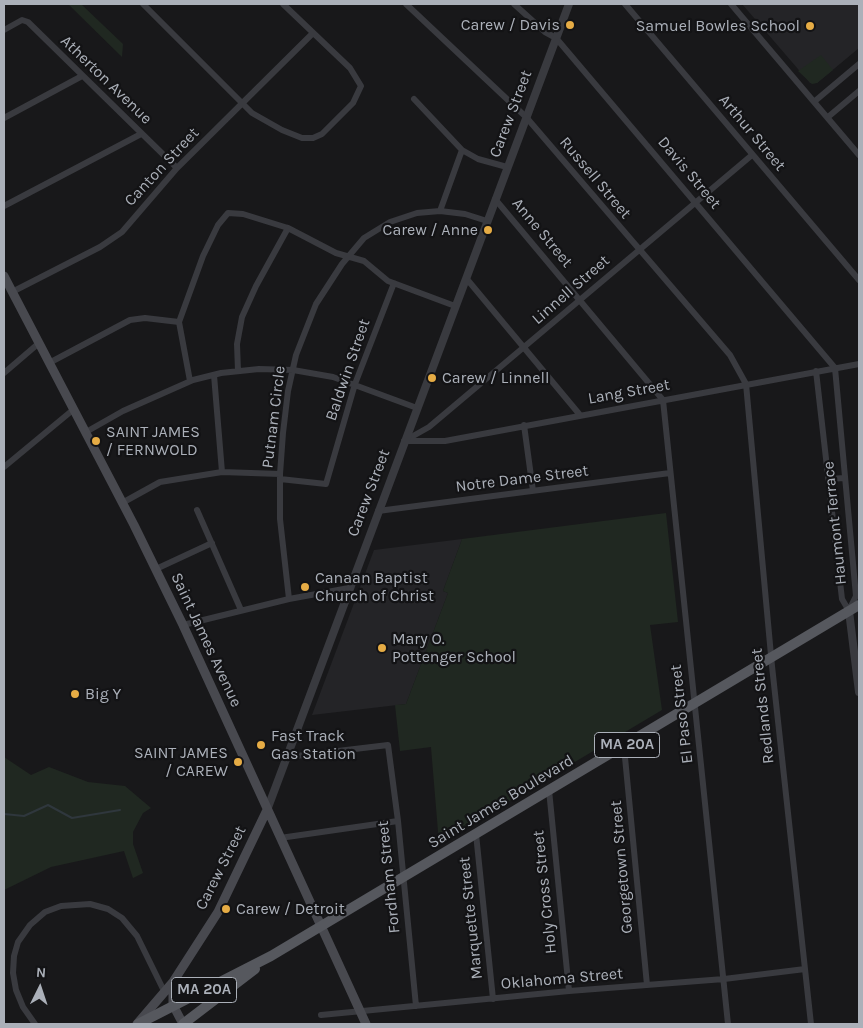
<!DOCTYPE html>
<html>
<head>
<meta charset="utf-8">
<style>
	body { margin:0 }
	#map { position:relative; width:863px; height:1028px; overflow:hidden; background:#18181a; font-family:Karla,sans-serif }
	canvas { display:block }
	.frame { position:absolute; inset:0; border:5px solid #abb0b9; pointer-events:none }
	.north { position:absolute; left:15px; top:963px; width:50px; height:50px; -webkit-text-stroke:4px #131315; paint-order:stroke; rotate:4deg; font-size:14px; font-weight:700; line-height:20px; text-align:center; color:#abb0b9 }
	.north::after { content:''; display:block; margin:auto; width:18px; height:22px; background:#abb0b9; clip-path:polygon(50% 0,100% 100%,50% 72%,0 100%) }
</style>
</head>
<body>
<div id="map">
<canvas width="863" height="1028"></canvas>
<div class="frame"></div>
<div class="north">N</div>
</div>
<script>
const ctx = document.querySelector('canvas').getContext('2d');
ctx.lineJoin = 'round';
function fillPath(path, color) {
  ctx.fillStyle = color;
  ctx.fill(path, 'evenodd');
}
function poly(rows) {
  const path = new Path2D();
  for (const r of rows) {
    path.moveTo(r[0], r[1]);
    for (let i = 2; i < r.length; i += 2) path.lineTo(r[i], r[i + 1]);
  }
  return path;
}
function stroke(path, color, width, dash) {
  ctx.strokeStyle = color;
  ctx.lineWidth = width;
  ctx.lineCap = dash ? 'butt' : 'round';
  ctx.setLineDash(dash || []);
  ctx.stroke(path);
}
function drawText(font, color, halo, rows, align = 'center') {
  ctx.font = font + ' Karla,sans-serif';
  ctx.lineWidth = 4.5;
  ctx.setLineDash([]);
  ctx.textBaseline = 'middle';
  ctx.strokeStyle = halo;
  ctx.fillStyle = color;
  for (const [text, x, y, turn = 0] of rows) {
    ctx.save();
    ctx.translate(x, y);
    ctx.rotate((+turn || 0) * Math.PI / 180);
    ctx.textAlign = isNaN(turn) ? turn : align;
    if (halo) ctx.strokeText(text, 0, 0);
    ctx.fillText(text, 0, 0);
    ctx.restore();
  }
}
fillPath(poly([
	[742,4,859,4,859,48,817,83,810,83],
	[462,539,443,591,448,593,406,704,312,715,374,550]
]), '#242427');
fillPath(poly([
	[68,4,81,4,123,44,122,57],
	[821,55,833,70,817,83,812,84,798,71],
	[666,513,678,622,650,625,662,710,439,843,431,747,400,751,395,705,406,704,448,593,443,591,462,539],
	[4,757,31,775,49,767,88,782,125,786,151,808,143,813,133,832,133,844,143,873,133,878,124,851,51,867,4,890]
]), '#202821');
stroke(poly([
	[4,814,24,816,48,805,72,818,120,810]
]), '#2f373d', 2);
stroke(poly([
	[143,4,252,113,282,130,302,138,313,138,322,134,353,103,361,86,350,68,283,4],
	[406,4,526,117,730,355,746,384,772,666,811,1024],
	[514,4,545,32,556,38,835,368,856,596,849,610],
	[625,4,859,280],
	[731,4,859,155],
	[4,30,22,20,28,22,177,168],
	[414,99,462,150,478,159,507,167],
	[815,101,859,64],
	[828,117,859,91],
	[4,118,82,76],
	[495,199,663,400,728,1024],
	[4,206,141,134],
	[440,211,462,150],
	[466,278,580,415],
	[12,292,100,247,122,232,177,168,313,33],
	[49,363,130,320,145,318,179,322],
	[238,371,237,344,242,317,256,286,288,228],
	[816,371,842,599,849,611],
	[4,373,39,343],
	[214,375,222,472],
	[190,381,179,322,203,256,218,225,228,213,243,214,288,228,336,253,364,261,388,281,455,306],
	[524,425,533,491],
	[86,432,123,411,193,380,221,373,259,369,293,370,333,377,417,408],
	[406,440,429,427,752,155],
	[404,441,445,441,859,364],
	[4,467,74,409],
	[280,479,326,484,355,384,394,283],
	[829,479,844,478],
	[122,503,160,482,222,472,280,474],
	[197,510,241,610],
	[378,511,670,473],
	[156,569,212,543],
	[289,599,280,519,280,474,283,433,288,391,296,355,316,304,342,264,364,238,390,222,417,213,440,211,465,214,487,221],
	[183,625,289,599,349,588],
	[624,747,647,985],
	[288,757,388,745,398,821,416,1006],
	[549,790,569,991],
	[476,834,493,999],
	[280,838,398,821],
	[321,1015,569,991,724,979,805,969],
	[35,1024,23,1007,16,990,13,973,14,956,18,942,30,925,45,912,61,906,90,904,108,909,122,918,137,936,164,991]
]), '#393a3f', 6);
stroke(poly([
	[849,611,859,692],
	[267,810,569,4]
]), '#393a3f', 8);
stroke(poly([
	[4,276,134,525,183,625,366,1024],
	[173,982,173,1005,183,1024],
	[137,1024,173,982,218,912,267,810]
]), '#48494f', 9);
stroke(poly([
	[138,1024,271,956,859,605],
	[183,1024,255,969]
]), '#56585e', 10);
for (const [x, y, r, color] of [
	[570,25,5,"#e6ac45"],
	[810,26,5,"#e6ac45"],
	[488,230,5,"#e6ac45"],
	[432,378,5,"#e6ac45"],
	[96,441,5,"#e6ac45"],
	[305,587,5,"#e6ac45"],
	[382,648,5,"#e6ac45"],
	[75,694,5,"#e6ac45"],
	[261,745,5,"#e6ac45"],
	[238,762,5,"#e6ac45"],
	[226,909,5,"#e6ac45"]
]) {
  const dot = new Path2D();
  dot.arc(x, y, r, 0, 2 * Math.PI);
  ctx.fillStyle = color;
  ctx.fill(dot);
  stroke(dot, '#131315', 2);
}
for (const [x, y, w] of [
	[627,745,65],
	[204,990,65]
]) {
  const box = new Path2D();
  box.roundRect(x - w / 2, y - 12.5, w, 25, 4);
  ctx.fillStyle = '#131315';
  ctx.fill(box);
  stroke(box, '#abb0b9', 1);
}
drawText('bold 15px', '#abb0b9', null, [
	["MA 20A",627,745],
	["MA 20A",204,990]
]);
drawText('16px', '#abb0b9', '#131315', [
	["Carew / Davis",560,25,"right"],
	["Samuel Bowles School",800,26,"right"],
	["Carew / Anne",478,230,"right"],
	["Carew / Linnell",442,378],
	["SAINT JAMES",106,432],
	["/ FERNWOLD",106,450],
	["Canaan Baptist",315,578],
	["Church of Christ",315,596],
	["Mary O.",392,639],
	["Pottenger School",392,657],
	["Big Y",85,694],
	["Fast Track",271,736],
	["Gas Station",271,754],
	["SAINT JAMES",228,753,"right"],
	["/ CAREW",228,771,"right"],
	["Carew / Detroit",236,909]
], 'left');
drawText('16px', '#abb0b9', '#131315', [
	["Atherton Avenue",106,80,44],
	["Carew Street",511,114,-69],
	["Arthur Street",752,133,50],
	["Canton Street",162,167,-47],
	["Davis Street",689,173,50],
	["Russell Street",595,178,50],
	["Anne Street",542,233,50],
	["Linnell Street",571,290,-41],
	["Baldwin Street",348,370,-71],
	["Lang Street",629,392,-10],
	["Putnam Circle",274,417,-83],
	["Notre Dame Street",522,479,-7],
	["Carew Street",369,493,-69],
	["Haumont Terrace",835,523,-96],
	["Saint James Avenue",206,640,65],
	["Redlands Street",763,706,-96],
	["El Paso Street",682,714,-97],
	["Saint James Boulevard",501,802,-31],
	["Georgetown Street",622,867,-95],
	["Carew Street",221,868,-63],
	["Fordham Street",389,877,-96],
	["Holy Cross Street",545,892,-96],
	["Marquette Street",471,918,-96],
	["Oklahoma Street",562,979,-5]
]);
</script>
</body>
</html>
